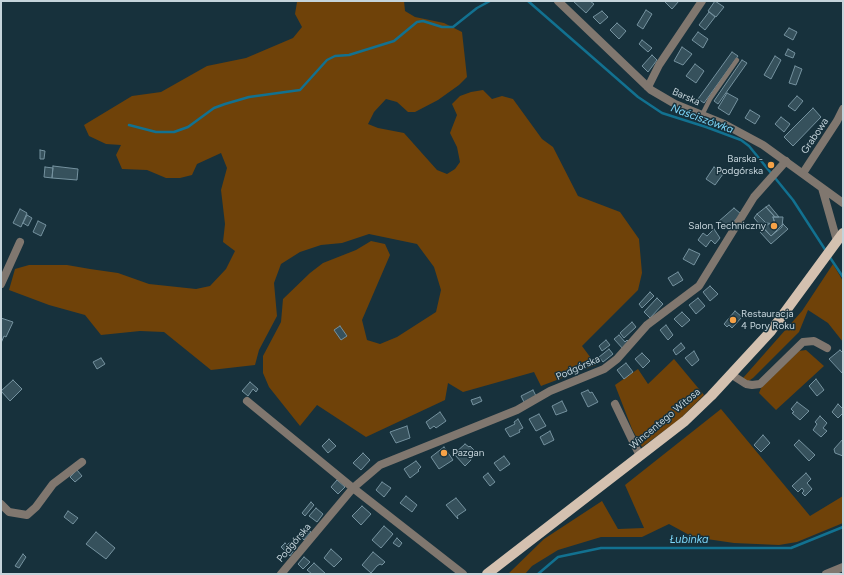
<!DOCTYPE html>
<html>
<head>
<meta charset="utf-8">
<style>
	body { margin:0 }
	#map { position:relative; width:844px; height:575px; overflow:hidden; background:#17313c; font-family:Figtree,sans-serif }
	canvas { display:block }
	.frame { position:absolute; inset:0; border:2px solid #c5d4db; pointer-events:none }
</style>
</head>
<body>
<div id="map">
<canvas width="844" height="575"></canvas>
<div class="frame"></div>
</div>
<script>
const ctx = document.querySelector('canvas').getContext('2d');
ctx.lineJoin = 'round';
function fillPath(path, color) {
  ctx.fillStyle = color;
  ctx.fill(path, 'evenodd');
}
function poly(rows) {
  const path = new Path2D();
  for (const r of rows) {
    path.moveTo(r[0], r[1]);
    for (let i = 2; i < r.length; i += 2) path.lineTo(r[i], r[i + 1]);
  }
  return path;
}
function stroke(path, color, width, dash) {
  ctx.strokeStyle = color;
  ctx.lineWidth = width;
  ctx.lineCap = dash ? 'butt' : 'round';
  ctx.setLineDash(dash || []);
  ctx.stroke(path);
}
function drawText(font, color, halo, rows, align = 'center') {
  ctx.font = font + ' Figtree,sans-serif';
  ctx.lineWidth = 3;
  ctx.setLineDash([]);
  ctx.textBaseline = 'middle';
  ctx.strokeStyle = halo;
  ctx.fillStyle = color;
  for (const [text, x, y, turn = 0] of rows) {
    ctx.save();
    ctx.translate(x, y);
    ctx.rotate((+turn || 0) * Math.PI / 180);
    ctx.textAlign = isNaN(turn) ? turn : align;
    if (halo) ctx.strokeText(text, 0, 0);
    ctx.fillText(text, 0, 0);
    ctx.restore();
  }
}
fillPath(poly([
	[293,1,404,1,405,11,415,17,444,23,462,32,467,77,459,85,438,100,415,112,408,112,397,102,386,99,374,112,368,124,378,128,404,133,437,170,447,174,455,169,460,162,457,147,450,133,457,115,452,104,460,96,471,92,483,90,492,99,502,96,513,99,542,139,553,147,578,196,620,212,639,239,642,273,638,290,582,346,596,365,541,386,534,372,463,392,448,383,445,400,366,437,317,405,300,426,269,387,263,373,263,356,281,322,283,299,310,273,323,263,356,250,371,241,385,244,390,255,362,320,367,340,380,344,397,337,436,312,441,290,434,267,417,244,369,234,342,243,321,245,300,252,281,264,274,283,277,316,259,350,255,365,211,370,164,332,140,331,101,335,85,315,49,305,9,290,15,269,29,265,67,265,90,269,118,273,149,284,196,289,210,286,226,269,235,251,223,242,225,224,221,190,227,168,221,153,197,164,192,175,180,178,166,178,147,170,122,169,116,155,121,145,106,144,89,136,84,125,132,96,161,92,207,66,246,58,293,38,302,27,295,14,297,2],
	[833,264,843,281,843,342,828,323,808,310,799,332,753,378,747,382,743,378,802,311],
	[806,350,824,366,776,410,759,393,761,388,799,351],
	[674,359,704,395,679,420,642,447,632,429,615,385,638,369,648,384],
	[721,409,810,516,843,496,843,523,797,542,779,545,734,543,693,537,669,524,642,537,601,537,558,550,532,566,525,574,508,574,544,539,602,501,618,529,644,528,625,485]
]), '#6f4209');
stroke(poly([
	[528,1,638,97,662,113,706,127,741,140,749,146,793,200,826,251],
	[129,125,156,132,174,132,188,127,214,108,225,104,249,97,300,90,327,60,335,56,349,55,394,41,417,22,423,21,442,27,453,27,477,8,490,1],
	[829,256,843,277],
	[538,574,558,557,601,548,791,548,843,527]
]), '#127190', 2.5);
const building = poly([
	[573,1,590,1,594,4,586,13,573,1],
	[664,1,679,1,672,9,664,1],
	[715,1,724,7,716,17,708,11,715,1],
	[646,10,652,14,643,29,637,25,646,10],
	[602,11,608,17,600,24,593,17,602,11],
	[709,12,715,17,705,30,699,25,709,12],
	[617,23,626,31,619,39,610,30,617,23],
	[789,28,797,32,793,40,784,35,789,28],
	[698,32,708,39,703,48,692,40,698,32],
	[642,40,652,48,648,52,639,44,642,40],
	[682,47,692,54,683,65,674,61,682,47],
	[788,49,795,53,793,58,785,55,788,49],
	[732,52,738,56,704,103,698,99,732,52],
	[652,55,657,60,648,72,642,66,652,55],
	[775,56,781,60,771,79,764,75,775,56],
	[742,60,747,63,718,104,714,101,742,60],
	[695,64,704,71,696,83,686,76,695,64],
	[795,66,802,69,796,85,789,83,795,66],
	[727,93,738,99,729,115,718,108,727,93],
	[797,96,803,101,795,111,788,106,797,96],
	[813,108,821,117,793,146,784,137,813,108],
	[750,110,760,116,755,124,745,118,750,110],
	[781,117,790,124,784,132,775,124,781,117],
	[40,150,45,151,44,159,40,159,40,150],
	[53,166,78,169,77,180,52,178,53,166],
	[45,167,53,168,52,178,44,177,45,167],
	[714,167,723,174,715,185,706,179,714,167],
	[769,205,779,217,775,217,766,207,769,205],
	[766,207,775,217,773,217,775,224,766,223,757,214,766,207],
	[734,208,741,214,727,229,723,226,722,227,718,222,734,208],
	[20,209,27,213,21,227,13,223,20,209],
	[757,214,766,223,762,227,754,218,757,214],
	[27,215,32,218,28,226,23,223,27,215],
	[773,217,783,217,782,227,771,236,763,227,769,224,775,224,773,217],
	[38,221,46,225,41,236,33,232,38,221],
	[783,224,788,229,771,244,760,232,764,229,771,236,783,224],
	[714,229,720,238,715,244,711,240,706,247,698,240,703,233,707,236,714,229],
	[689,249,700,254,694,265,683,259,689,249],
	[678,272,683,280,673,286,668,278,678,272],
	[710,286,718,294,710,301,703,292,710,286],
	[650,292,654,296,642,308,639,304,650,292],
	[657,298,663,304,650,318,644,312,657,298],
	[698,298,705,306,696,314,689,305,698,298],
	[735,311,742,317,732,328,729,325,727,327,724,324,735,311],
	[682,312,690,320,682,327,674,319,682,312],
	[1,318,13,322,6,337,4,336,1,343,1,318],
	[632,322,636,327,624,338,620,333,632,322],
	[666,325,673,335,668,340,660,330,666,325],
	[340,326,347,336,341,340,334,330,340,326],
	[619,335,625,342,627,340,631,344,624,350,614,339,619,335],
	[606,340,610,345,602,351,599,346,606,340],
	[681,343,685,348,676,355,673,350,681,343],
	[609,349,613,354,603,362,599,357,609,349],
	[840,350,843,353,843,374,829,359,840,350],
	[694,351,699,360,692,366,685,358,694,351],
	[642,353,650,361,643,368,635,359,642,353],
	[101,358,105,364,97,369,93,362,101,358],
	[626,363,633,372,624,379,617,370,626,363],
	[816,379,824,390,817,396,809,386,816,379],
	[13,380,22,389,10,401,1,391,13,380],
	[250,382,258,389,256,392,253,389,248,396,242,391,250,382],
	[533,390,536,396,524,402,521,396,533,390],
	[588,390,590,393,592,392,598,402,588,407,581,393,588,390],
	[480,397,482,401,473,405,471,400,480,397],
	[562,401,567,411,556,415,552,406,562,401],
	[797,402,809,411,800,420,792,413,794,412,791,409,797,402],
	[838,404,843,409,843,413,838,418,832,412,838,404],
	[440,412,446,421,436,428,434,426,430,429,426,422,440,412],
	[539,414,546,426,536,431,529,419,539,414],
	[820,416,827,423,823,428,827,431,821,437,813,430,817,424,815,422,820,416],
	[518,419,523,428,519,430,520,432,510,437,505,429,515,424,514,422,518,419],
	[407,426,410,438,396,443,390,432,407,426],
	[550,431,554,440,544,445,540,437,550,431],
	[763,435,770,443,761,452,754,445,763,435],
	[329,439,336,446,328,453,322,446,329,439],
	[843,439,843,456,835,453,834,449,843,439],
	[799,440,815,455,809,461,794,445,799,440],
	[465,444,469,447,470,446,478,454,470,458,471,460,465,466,454,454,465,444],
	[444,447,453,460,439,469,431,457,444,447],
	[363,453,370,460,361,470,353,463,363,453],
	[504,456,510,464,500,471,494,463,504,456],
	[416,461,421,467,418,470,419,471,410,478,404,469,416,461],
	[77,470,82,476,75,482,70,477,77,470],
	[488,473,495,482,490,486,483,477,488,473],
	[806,473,811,479,807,483,812,489,805,496,802,493,804,491,802,488,798,492,792,486,806,473],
	[337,480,345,487,338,494,331,487,337,480],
	[382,482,391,488,384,497,376,490,382,482],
	[406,496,417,505,412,512,400,503,406,496],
	[456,498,466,510,457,516,458,519,446,505,456,498],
	[311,502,314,505,305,516,302,513,311,502],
	[362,506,371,514,361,525,352,516,362,506],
	[316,508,323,514,317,522,309,516,316,508],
	[68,511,78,518,73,524,64,517,68,511],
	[384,526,393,534,381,548,372,540,384,526],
	[306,528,311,532,304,540,299,535,306,528],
	[96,532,115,548,106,559,86,544,96,532],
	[397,538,402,543,399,547,393,543,397,538],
	[285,543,287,545,289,543,292,544,296,547,290,556,281,547,285,543],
	[331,549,342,559,334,567,324,558,331,549],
	[373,552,385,562,382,565,380,564,377,566,371,573,362,565,373,552],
	[23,554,26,557,19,568,15,566,23,554],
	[304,557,310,562,303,569,298,564,304,557],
	[314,563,326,574,312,574,307,570,314,563]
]);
fillPath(building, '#36515c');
stroke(building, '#75929f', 1);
stroke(poly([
	[702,115,710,99,737,60]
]), '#80776f', 4.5);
stroke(poly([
	[648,87,659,65,702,1],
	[803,173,837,121,843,109],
	[1,284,20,242],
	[732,375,746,384,752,385,760,384,803,342,814,341,827,348],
	[247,401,353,488,463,574],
	[615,404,640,456],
	[1,504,9,512,27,515,36,507,53,484,82,462],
	[281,574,353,488,380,465,517,410,550,391,604,369,617,359,647,325,699,286,754,197,786,161],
	[826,574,843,567]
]), '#80776f', 8);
stroke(poly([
	[558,1,651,90,675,104,724,124,763,145,843,203],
	[822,188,837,241]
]), '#80776f', 8);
stroke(poly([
	[487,574,685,421,711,396,771,331,843,233]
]), '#d4c1b0', 10);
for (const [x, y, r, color] of [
	[771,165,4,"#f6a247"],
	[774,226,4,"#f6a247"],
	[733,320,4,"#f6a247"],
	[444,453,4,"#f6a247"]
]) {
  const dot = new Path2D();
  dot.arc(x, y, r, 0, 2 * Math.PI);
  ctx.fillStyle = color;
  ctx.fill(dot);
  stroke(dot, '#17313c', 1.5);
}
drawText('10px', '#c5d4db', '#17313c', [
	["Barska",686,97,24],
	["Grabowa",815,136,-56],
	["Podgórska",578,368,-24],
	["Wincentego Witosa",665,419,-40],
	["Podgórska",294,543,-50]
]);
drawText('10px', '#c5d4db', '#17313c', [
	["Barska -",763,159],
	["Podgórska",763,171],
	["Salon Techniczny",766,226],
	["Restauracja",741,314,"left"],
	["4 Pory Roku",741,326,"left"],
	["Pazgan",452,453,"left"]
], 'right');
drawText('italic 11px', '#7dd6f9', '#17313c', [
	["Naściszówka",702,119,20],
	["Łubinka",689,540]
]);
</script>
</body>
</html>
